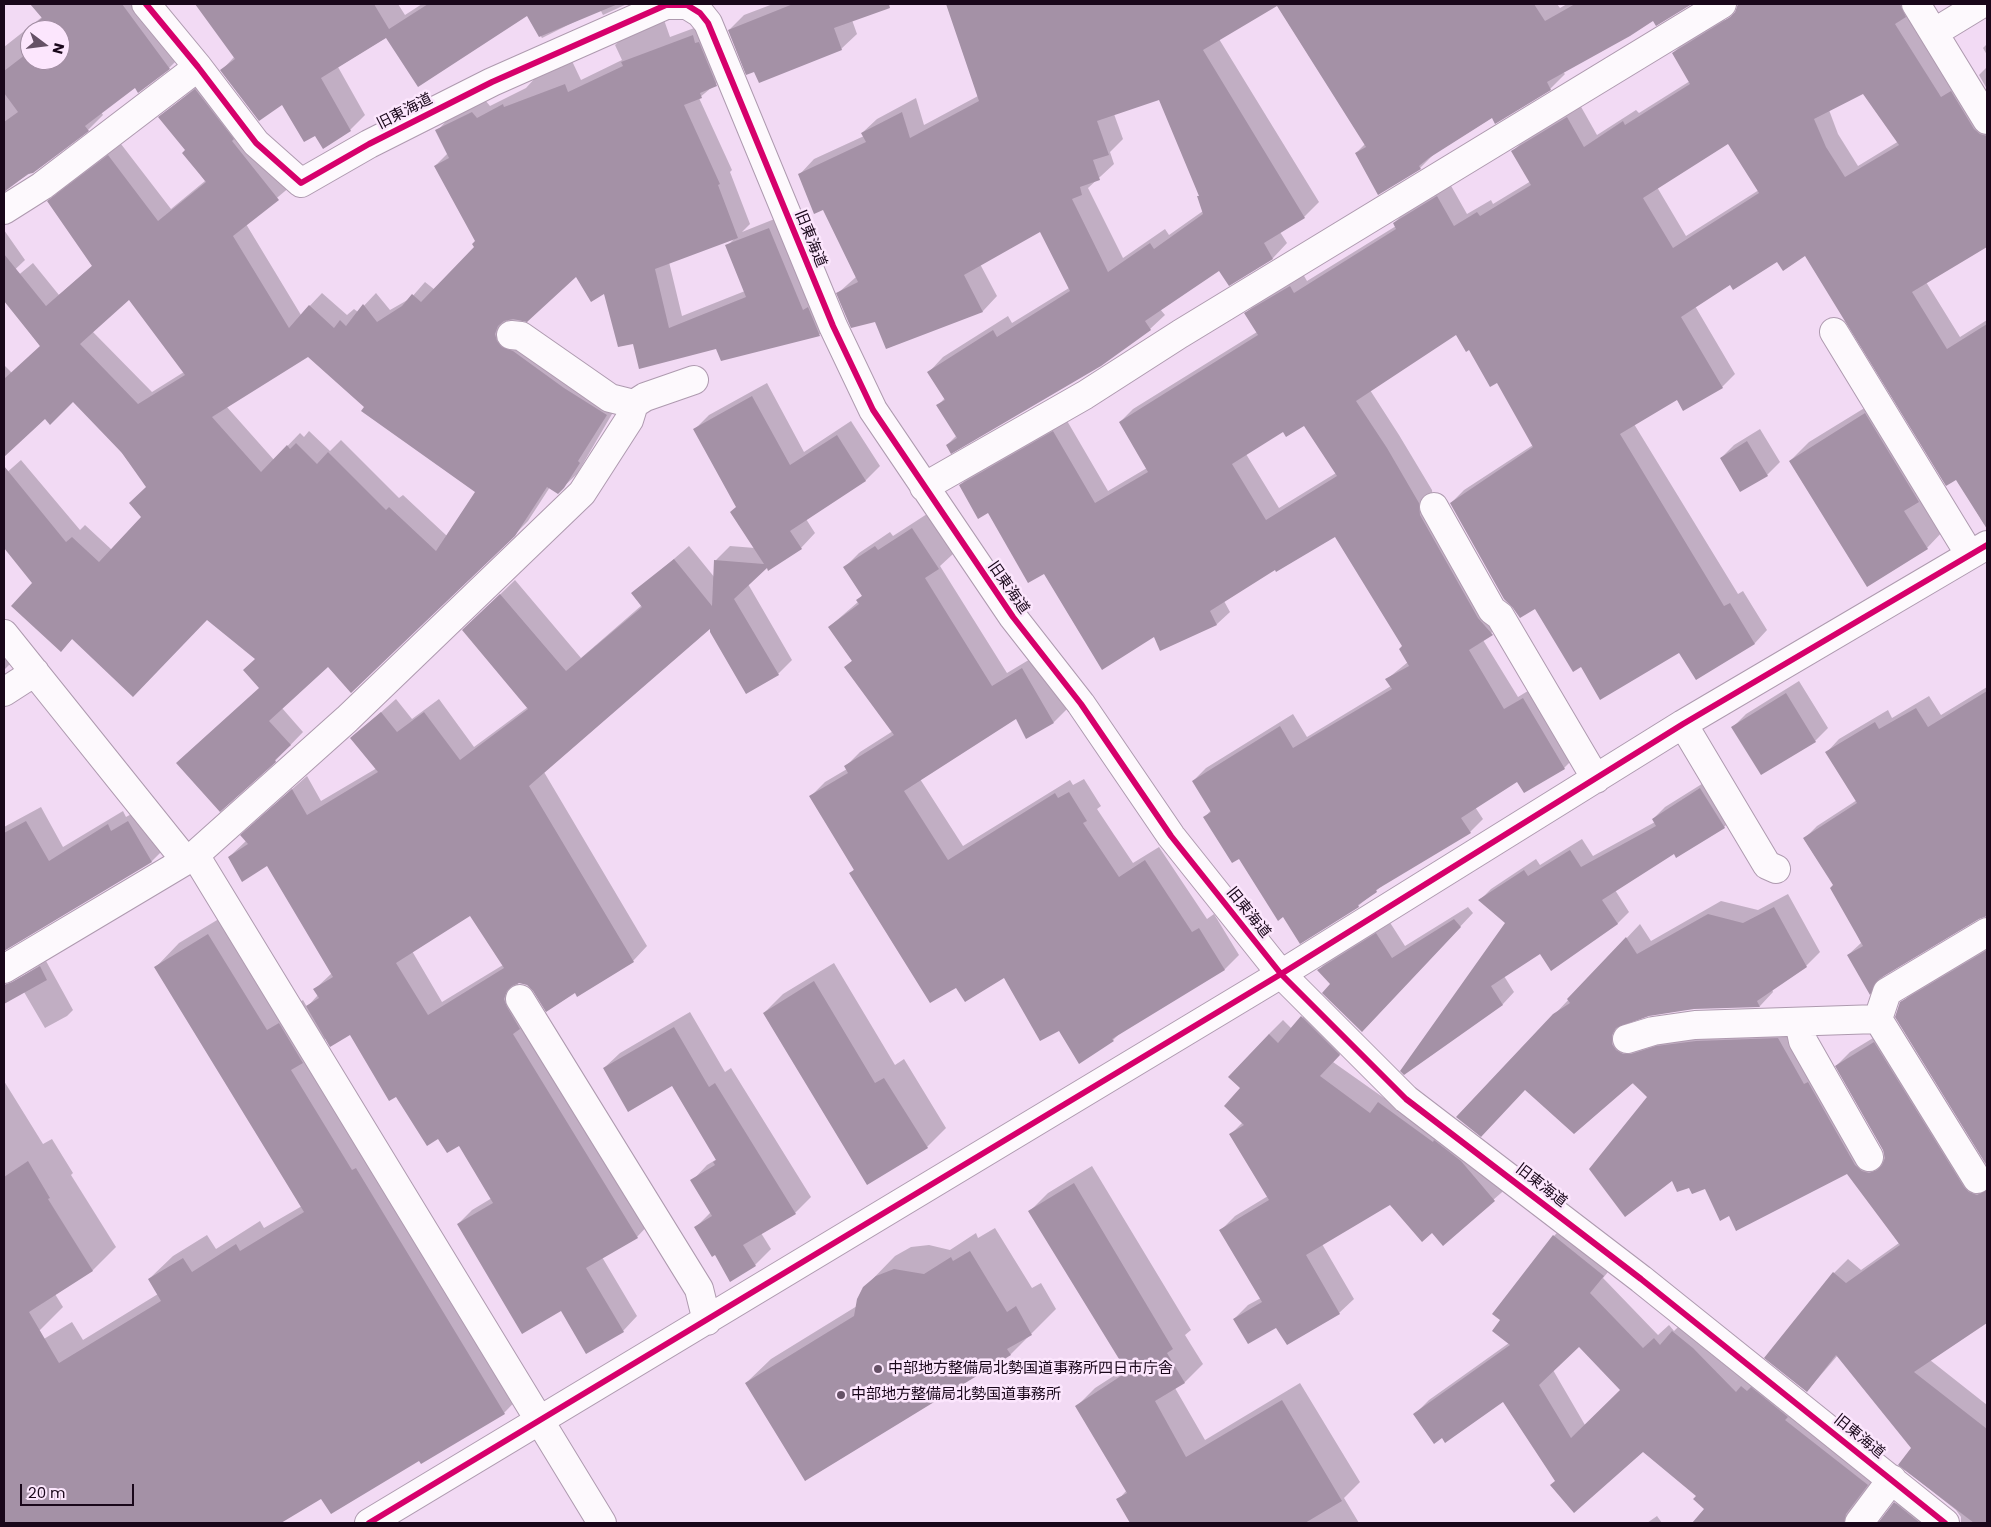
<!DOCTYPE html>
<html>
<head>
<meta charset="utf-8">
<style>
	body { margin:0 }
	#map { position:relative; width:1991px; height:1527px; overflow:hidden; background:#f2daf4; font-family:Poppins,sans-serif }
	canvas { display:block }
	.frame { position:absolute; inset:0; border:5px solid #19071a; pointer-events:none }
	.north { position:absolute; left:20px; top:20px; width:50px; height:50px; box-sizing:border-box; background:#fce6fd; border:1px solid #a18da2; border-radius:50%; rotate:105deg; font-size:14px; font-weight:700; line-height:20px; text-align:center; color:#19071a }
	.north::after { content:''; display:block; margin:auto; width:18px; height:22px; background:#655166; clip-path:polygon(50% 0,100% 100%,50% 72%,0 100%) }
	.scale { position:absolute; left:20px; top:1484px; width:114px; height:22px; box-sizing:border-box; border:2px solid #19071a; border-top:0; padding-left:6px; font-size:15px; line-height:18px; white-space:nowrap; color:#19071a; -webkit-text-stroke:4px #fce6fd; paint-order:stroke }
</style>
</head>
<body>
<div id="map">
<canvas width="1991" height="1527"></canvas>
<div class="frame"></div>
<div class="north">N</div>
<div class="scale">20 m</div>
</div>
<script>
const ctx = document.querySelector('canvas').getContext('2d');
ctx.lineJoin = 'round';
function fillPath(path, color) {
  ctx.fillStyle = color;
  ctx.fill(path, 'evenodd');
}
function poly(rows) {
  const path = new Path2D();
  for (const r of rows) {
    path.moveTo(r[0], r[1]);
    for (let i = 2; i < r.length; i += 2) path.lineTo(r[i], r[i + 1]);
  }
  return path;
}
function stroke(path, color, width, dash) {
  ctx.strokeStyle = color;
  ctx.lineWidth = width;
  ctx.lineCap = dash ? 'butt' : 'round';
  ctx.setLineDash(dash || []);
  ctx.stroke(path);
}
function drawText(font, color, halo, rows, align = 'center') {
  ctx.font = font + ' Poppins,"Noto Sans JP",sans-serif';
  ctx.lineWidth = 5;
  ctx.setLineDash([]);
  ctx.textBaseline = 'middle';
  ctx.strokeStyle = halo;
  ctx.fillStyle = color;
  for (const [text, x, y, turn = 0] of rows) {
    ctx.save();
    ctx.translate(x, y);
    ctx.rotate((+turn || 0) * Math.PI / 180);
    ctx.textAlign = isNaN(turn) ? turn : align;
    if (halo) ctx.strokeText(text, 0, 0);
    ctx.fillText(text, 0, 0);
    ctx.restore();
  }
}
fillPath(poly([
	[32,4,148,4,184,53,169,68,139,91,135,87,101,112,103,115,88,130,32,172,4,190,4,47,42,17],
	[30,30,60,30,60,60,30,60],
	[197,4,364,4,367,8,373,4,398,4,405,15,422,4,627,4,603,15,600,9,542,38,527,14,387,37,338,67,365,115,350,130,315,134,283,103,222,70,235,56],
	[773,4,873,4,860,18,852,20,857,34,841,49,755,70,729,30,744,15],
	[947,4,1557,4,1560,8,1567,4,1690,4,1656,24,1653,19,1563,72,1565,74,1550,89,1493,117,1434,154,1420,168,1356,153,1365,144,1277,5,1219,39,1319,202,1304,217,1280,232,1287,243,1273,258,1229,284,1220,269,1160,309,1165,315,1150,329,947,445,957,435,938,405,945,398,929,372,943,357,1008,316,1012,323,1069,288,1041,231,980,264,997,296,983,311,887,348,876,320,838,293,856,277,823,208,800,174,814,159,864,136,862,133,877,119,916,98,924,125,978,96],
	[1160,98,1200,195,1203,211,1169,235,1165,229,1123,258,1088,188,1114,164,1110,152,1123,139,1114,114],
	[1765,4,1917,4,1987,116,1987,245,1926,282,1960,337,1987,320,1987,522,1984,524,1957,479,1805,254,1778,261,1731,284,1695,306,1735,374,1722,387,1683,410,1677,399,1634,424,1738,594,1743,591,1767,630,1755,643,1696,679,1680,651,1581,666,1451,503,1464,490,1533,445,1497,381,1456,333,1370,390,1399,435,1432,490,1433,501,1505,621,1483,640,1518,697,1536,686,1577,755,1564,768,1517,780,1475,807,1483,819,1470,832,1384,884,1358,906,1283,915,1240,857,1205,817,1211,810,1193,781,1206,768,1293,714,1307,737,1391,686,1387,679,1408,662,1403,646,1335,535,1276,568,1224,601,1230,612,1217,624,1161,649,1154,635,1044,572,988,511,960,485,973,473,1066,419,1108,491,1147,468,1120,422,1133,409,1257,332,1246,313,1259,300,1303,274,1307,281,1396,226,1394,223,1407,210,1450,184,1467,214,1491,200,1493,204,1531,181,1513,151,1526,138,1580,105,1597,135,1636,110,1639,113,1690,81,1673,53,1686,40,1723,18,1736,36,1771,14],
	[1863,92,1899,141,1858,166,1838,134,1829,110],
	[1729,142,1759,190,1686,236,1657,187],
	[1305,424,1336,473,1279,508,1246,454,1283,430],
	[663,17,670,37,705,24,729,73,699,98,732,170,730,172,750,224,742,232,782,216,832,322,820,334,721,359,717,348,634,342,605,292,576,275,526,321,508,320,509,328,619,402,577,474,558,492,550,487,528,521,514,535,328,666,282,708,303,732,275,761,257,658,207,619,73,638,61,650,34,583,4,546,4,475,21,460,80,530,85,525,112,550,143,517,148,487,4,299,4,287,33,263,59,295,93,265,49,201,61,189,121,144,171,209,205,181,184,152,186,150,160,117,208,77,291,186,246,224,301,315,322,293,347,315,354,309,358,312,376,293,390,310,411,298,425,282,435,290,476,247,477,241,435,166,448,153,437,131,449,118,485,100,490,106,526,88,536,77,572,61,581,80,622,60,615,45,628,33],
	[735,238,727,246,745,291,682,316,669,262],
	[130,298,184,372,152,392,92,331],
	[308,356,366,407,477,492,447,536,403,495,399,498,341,440,330,451,309,431,304,437,300,433,274,460,226,406],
	[1987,44,1987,55,1983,48],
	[1987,67,1987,89,1979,75],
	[4,230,25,260,4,280],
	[4,365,50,411,4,456],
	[767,383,804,452,851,421,880,466,866,480,806,519,815,533,801,548,769,569,767,566,748,584,792,660,778,674,712,626,544,772,647,946,633,961,575,991,534,990,528,984,519,982,518,984,521,993,651,1222,637,1237,602,1257,637,1316,623,1331,561,1309,458,1224,472,1210,492,1198,459,1144,438,1138,397,1096,350,1033,326,1038,316,1048,527,1389,504,1413,420,1459,322,1497,278,1523,4,1523,4,1363,72,1322,83,1340,158,1294,149,1279,173,1256,207,1235,216,1249,260,1221,264,1228,302,1206,156,967,179,943,232,911,291,1008,303,1000,307,1007,318,995,315,989,332,973,268,865,229,857,247,840,256,821,307,776,321,801,377,768,352,738,396,699,412,719,439,699,474,747,528,707,478,616,515,580,581,658,642,605,633,594,689,546,715,578,716,560,730,546,755,548,737,506,695,429,709,415],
	[471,914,503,965,442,1002,412,951],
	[1884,396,1945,529,1927,548,1790,461,1809,442],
	[1760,429,1780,462,1767,475,1721,458,1734,445],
	[927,514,953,554,940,566,1007,673,1037,655,1068,708,1054,722,1016,718,920,779,963,846,1070,780,1073,785,1084,779,1101,806,1097,809,1133,863,1159,847,1207,919,1214,914,1239,955,1225,969,1122,1031,1113,1040,1059,1030,1004,976,956,986,851,873,855,868,811,796,825,782,847,769,846,766,860,752,893,731,845,667,853,660,829,627,858,602,857,600,863,595,845,567,859,553,890,532,893,536],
	[4,649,12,662,4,670],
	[1799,681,1828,728,1815,741,1733,727,1746,714],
	[1987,687,1987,909,1887,972,1870,993,1848,955,1861,943,1834,885,1804,839,1817,826,1857,800,1827,752,1839,739,1888,710,1892,718,1929,696,1941,715],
	[1713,777,1736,815,1724,827,1675,852,1615,890,1629,912,1617,924,1541,952,1504,976,1514,992,1503,1004,1404,1073,1507,922,1480,900,1491,889,1536,859,1540,865,1582,839,1593,856,1655,822,1653,819,1665,807],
	[41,807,63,847,123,811,126,817,142,808,166,847,152,861,4,948,4,827],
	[1788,894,1820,952,1806,966,1772,989,1773,992,1760,1006,1693,1008,1650,1014,1625,1022,1626,1029,1792,1024,1876,1157,1884,1159,1884,1149,1836,1066,1850,1052,1888,1029,1987,1180,1987,1243,1969,1254,1987,1282,1987,1322,1930,1360,1987,1405,1987,1523,1961,1523,1961,1517,1956,1510,1899,1465,1913,1448,1838,1355,1807,1391,1834,1273,1848,1259,1861,1270,1899,1243,1848,1173,1730,1215,1648,1097,1554,1015,1640,924,1651,941,1721,901,1758,910],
	[1468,907,1473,913,1374,1018,1332,984,1319,970,1331,957,1389,921,1405,946],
	[1987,946,1987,1164,1897,1017,1901,1003,1916,989],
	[46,961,73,1010,67,1016,45,1028,17,980],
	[834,963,895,1065,904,1059,946,1128,927,1147,764,1013,783,994],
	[1316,1003,1353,1040,1333,1062,1384,1098,1393,1089,1509,1186,1443,1244,1432,1231,1390,1203,1322,1244,1354,1299,1339,1313,1287,1343,1277,1326,1234,1319,1248,1305,1261,1298,1221,1230,1235,1216,1268,1196,1231,1134,1243,1122,1242,1088,1269,1034,1283,1020,1292,1029],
	[690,1012,725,1072,731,1068,811,1197,795,1213,761,1233,771,1249,755,1265,716,1254,696,1227,711,1212,692,1181,707,1165,717,1159,673,1085,604,1068,620,1053],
	[4,1081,43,1144,52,1139,73,1173,71,1175,116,1247,93,1270,55,1294,63,1307,40,1330,4,1340],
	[1092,1166,1191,1330,1185,1335,1203,1364,1185,1382,1175,1388,1205,1440,1300,1383,1360,1482,1344,1498,1359,1523,1132,1523,1118,1500,1127,1490,1077,1406,1095,1388,1126,1368,1030,1211,1048,1193],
	[1567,1222,1617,1261,1603,1278,1658,1335,1669,1325,1674,1331,1687,1318,1881,1470,1868,1523,1717,1523,1703,1513,1706,1509,1621,1390,1579,1345,1553,1370,1585,1425,1556,1481,1503,1401,1415,1414,1429,1400,1509,1343,1554,1236],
	[995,1228,1032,1288,1041,1283,1056,1309,1011,1354,805,1479,746,1383,771,1359,857,1306,864,1288,895,1256,911,1247,929,1245,950,1250,976,1233,978,1238],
	[1909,1489,1955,1523,1879,1523],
	[1657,1516,1662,1523,1647,1523]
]), '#0003');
fillPath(poly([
	[30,4,122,4,170,69,138,93,135,88,85,126,89,131,33,173,28,174,4,192,4,122,18,112,4,93,4,71,30,51,30,60,60,60,60,30,32,30,30,28,42,18],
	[195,4,374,4,389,29,428,4,618,4,539,37,527,16,418,87,386,38,321,78,351,131,323,149,315,136,304,142,282,105,259,121,220,70,235,59],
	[793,4,889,4,890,8,834,28,842,50,759,83,754,72,746,75,728,30],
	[946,4,1534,4,1545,21,1575,4,1692,4,1656,26,1653,21,1630,36,1547,82,1551,90,1495,124,1492,118,1429,158,1419,166,1421,169,1378,195,1355,153,1366,147,1277,6,1203,50,1305,218,1264,243,1273,259,1229,286,1219,271,1145,321,1151,330,1101,366,951,454,946,445,957,438,936,405,945,400,927,372,993,330,997,337,1070,291,1040,232,964,275,983,312,886,349,875,322,851,328,836,293,858,282,823,210,814,214,798,174,866,142,861,133,902,112,910,138,979,101],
	[1159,100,1199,196,1197,196,1203,214,1154,249,1150,243,1108,272,1072,199,1082,195,1080,187,1100,180,1093,160,1109,155,1097,121],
	[1738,4,1900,4,1906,17,1895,24,1941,97,1951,91,1974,129,1980,134,1987,136,1987,247,1912,292,1947,349,1987,324,1987,529,1956,480,1946,486,1805,256,1783,271,1777,262,1733,290,1730,285,1681,317,1723,388,1683,411,1677,400,1620,434,1724,606,1730,603,1755,644,1696,680,1679,653,1600,700,1581,667,1573,672,1535,609,1520,618,1513,608,1504,599,1450,503,1533,447,1497,383,1490,387,1469,350,1466,352,1456,335,1356,401,1387,448,1419,503,1420,515,1478,618,1493,635,1469,650,1504,709,1523,698,1565,769,1524,793,1517,782,1461,818,1471,833,1376,890,1377,892,1358,905,1359,907,1300,944,1283,917,1278,921,1239,859,1232,863,1203,817,1211,812,1192,781,1280,726,1293,748,1392,689,1385,679,1409,666,1399,649,1402,646,1335,537,1276,572,1275,570,1210,611,1217,625,1160,651,1154,637,1102,670,1044,574,1028,583,988,513,978,519,959,485,1053,431,1095,503,1148,472,1119,422,1258,335,1244,313,1290,286,1294,293,1396,229,1393,223,1437,196,1454,226,1477,212,1480,216,1531,185,1511,151,1567,117,1584,147,1623,121,1625,125,1690,84,1672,53,1730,17,1735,12],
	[1863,94,1899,145,1845,177,1826,147,1814,119],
	[1728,144,1759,193,1673,248,1643,198],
	[1304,426,1337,476,1266,520,1232,464,1283,432,1286,437],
	[693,35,695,43,699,42,717,86,700,93,702,98,684,105,720,184,718,185,738,238,655,269,669,328,746,297,725,245,769,228,803,310,808,307,820,336,721,361,716,349,639,369,633,344,618,347,604,294,591,302,576,277,527,322,513,319,504,321,498,326,495,334,497,341,502,347,513,351,564,388,607,415,578,461,580,463,564,488,558,494,547,487,515,536,351,693,328,667,269,721,291,745,275,760,276,762,220,812,176,763,259,688,243,670,255,659,207,620,133,697,72,639,61,652,11,606,32,583,4,548,4,466,66,542,72,537,99,562,141,517,129,503,146,487,122,453,73,402,50,425,45,419,4,457,4,379,40,346,4,301,4,254,46,306,92,266,47,201,108,155,158,221,206,182,182,153,185,150,158,117,195,89,234,139,232,141,279,200,233,236,289,328,309,305,334,328,340,320,346,326,363,304,377,322,402,306,412,294,421,302,474,247,472,244,475,241,434,166,449,158,435,130,472,112,477,118,503,104,504,107,565,84,568,92,623,66,621,62],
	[129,300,185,375,138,404,80,344],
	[308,357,364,407,361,411,475,492,436,551,389,507,386,510,328,452,317,464,296,443,290,449,287,445,261,472,212,417],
	[752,396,790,465,837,435,866,481,790,531,802,549,768,571,767,568,734,599,779,675,746,694,710,632,710,629,529,786,634,962,577,997,575,993,546,1012,533,991,527,985,519,983,512,986,507,991,504,999,507,1007,520,1029,513,1034,638,1238,586,1268,624,1332,586,1354,561,1311,522,1334,457,1224,493,1203,459,1146,447,1153,438,1139,427,1146,396,1097,389,1101,350,1035,330,1047,306,1006,319,998,313,989,333,977,267,866,242,882,228,857,248,844,240,835,292,789,307,815,378,772,350,738,381,712,397,732,424,712,460,760,528,709,462,630,500,594,566,671,642,607,631,593,674,559,712,606,714,560,764,564,730,512,736,507,693,429],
	[470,916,504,968,428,1015,396,963],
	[1865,413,1919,502,1904,511,1928,549,1867,587,1789,461],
	[1747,441,1768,476,1740,492,1720,458],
	[912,528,939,569,925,578,992,686,1022,668,1054,723,1026,739,1016,719,904,791,948,860,1055,793,1058,798,1069,792,1087,821,1083,823,1119,877,1145,860,1192,932,1199,928,1225,970,1112,1039,1114,1041,1079,1064,1059,1031,1040,1041,1004,978,965,1002,956,988,930,1003,849,873,854,870,809,796,848,773,844,766,894,735,844,667,852,661,828,627,859,604,856,600,862,596,843,567,875,546,878,550],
	[1987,691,1987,916,1979,919,1879,979,1870,995,1847,955,1863,946,1830,888,1833,885,1803,838,1857,803,1825,752,1875,722,1879,729,1916,708,1928,727],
	[1786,693,1816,742,1761,775,1731,727],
	[1700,788,1725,828,1676,858,1674,854,1602,900,1618,924,1551,971,1540,954,1491,986,1503,1005,1404,1075,1400,1071,1505,923,1478,900,1524,870,1528,876,1570,850,1581,867,1656,826,1652,819],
	[26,821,49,861,108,824,111,831,128,821,152,862,4,951,4,833],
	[1774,907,1807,967,1757,1001,1760,1007,1694,1009,1649,1016,1616,1028,1612,1035,1612,1044,1616,1050,1623,1054,1631,1054,1656,1046,1696,1041,1778,1038,1804,1084,1808,1082,1855,1165,1862,1171,1869,1173,1877,1170,1882,1165,1885,1158,1883,1150,1835,1066,1874,1042,1964,1187,1969,1192,1977,1195,1987,1190,1987,1323,1914,1372,1987,1429,1987,1523,1974,1523,1898,1465,1911,1448,1836,1355,1807,1392,1764,1358,1833,1272,1846,1283,1900,1245,1847,1174,1736,1231,1729,1216,1720,1221,1705,1189,1692,1194,1689,1188,1677,1192,1672,1181,1625,1217,1589,1169,1647,1097,1633,1083,1574,1134,1525,1090,1481,1137,1456,1117,1553,1014,1570,1003,1567,999,1626,937,1637,954,1708,914,1743,923],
	[1454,919,1461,927,1362,1032,1322,993,1330,984,1317,970,1376,933,1392,958],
	[208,934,267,1030,279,1023,303,1063,291,1070,352,1170,356,1168,505,1414,421,1464,419,1461,331,1514,321,1499,281,1523,4,1523,4,1177,28,1161,50,1198,48,1199,93,1271,29,1312,59,1363,161,1301,148,1279,183,1258,192,1272,236,1244,240,1251,304,1212,154,967],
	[1987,950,1987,1166,1895,1017,1900,1002],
	[40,966,47,980,4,1004,4,985,12,982],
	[814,981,875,1083,884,1078,928,1148,867,1185,763,1013],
	[1301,1016,1340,1055,1320,1076,1370,1113,1378,1102,1433,1142,1434,1140,1461,1161,1495,1201,1443,1246,1432,1233,1422,1242,1390,1205,1306,1255,1340,1314,1287,1345,1276,1328,1248,1344,1233,1319,1262,1302,1219,1230,1269,1200,1229,1134,1244,1125,1224,1106,1240,1088,1228,1077,1269,1034,1278,1043],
	[674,1027,709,1087,715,1083,796,1214,743,1245,756,1266,730,1282,715,1255,712,1257,694,1227,712,1216,690,1180,715,1165,713,1162,716,1160,672,1086,628,1112,603,1068],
	[1074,1183,1173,1349,1167,1353,1185,1383,1155,1401,1186,1457,1282,1400,1342,1501,1305,1523,1130,1523,1116,1499,1127,1493,1075,1406,1127,1372,1028,1211],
	[1553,1235,1604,1276,1590,1293,1643,1348,1654,1338,1660,1345,1672,1331,1693,1348,1736,1392,1741,1386,1747,1391,1751,1387,1788,1417,1785,1420,1868,1485,1846,1514,1844,1523,1692,1523,1704,1509,1693,1499,1696,1496,1643,1452,1574,1513,1550,1485,1555,1481,1503,1402,1445,1443,1442,1438,1434,1444,1413,1414,1510,1345,1492,1331,1500,1320,1492,1314],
	[1579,1347,1620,1390,1571,1438,1539,1385],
	[970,1251,1007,1312,1016,1306,1032,1335,1007,1349,1011,1355,805,1481,745,1383,854,1316,857,1299,863,1287,876,1276,894,1269,924,1274,951,1257,953,1261],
	[1894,1502,1920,1523,1878,1523]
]), '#a491a6');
const minor = poly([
	[146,4,198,67,256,143,301,183,369,144,492,82,666,5,687,5,700,13,708,23,833,326,873,410,1013,617,1081,704,1171,836,1281,974,1406,1099,1641,1279,1945,1523],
	[1916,4,1987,120],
	[1935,32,1981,4],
	[4,210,42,186,198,67],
	[1834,332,1970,555],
	[511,335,521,336,610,398,634,404],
	[924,487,1085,395,1180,334,1722,4],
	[1434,507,1492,610,1500,616,1596,779],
	[4,634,186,861],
	[4,692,35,672],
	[1683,724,1767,865,1776,869],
	[195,855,602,1523],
	[4,969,195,855,347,719,582,493,629,420,634,404,645,397,694,380],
	[520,999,699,1289,707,1321],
	[1878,1019,1977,1179],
	[1799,1022,1803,1041,1869,1157],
	[1627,1039,1653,1031,1695,1025,1878,1019,1887,992,1987,932],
	[369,1523,1281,974,1683,724,1987,545],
	[1859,1523,1892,1479]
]);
stroke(minor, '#ae9aaf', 30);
stroke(minor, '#fdf9fd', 28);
stroke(poly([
	[146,4,198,67,256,143,301,183,369,144,492,82,666,5,687,5,700,13,708,23,833,326,873,410,1013,617,1081,704,1171,836,1281,974,1406,1099,1641,1279,1945,1523],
	[369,1523,1281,974,1683,724,1987,545]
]), '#d6006c', 6);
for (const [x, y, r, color] of [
	[878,1369,5,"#655166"],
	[841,1395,5,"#655166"]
]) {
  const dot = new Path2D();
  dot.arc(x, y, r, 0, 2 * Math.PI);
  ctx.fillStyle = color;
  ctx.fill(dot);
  stroke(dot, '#fce6fd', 2);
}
drawText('15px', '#19071a', '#fce6fd', [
	["旧東海道",405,112,-27],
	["旧東海道",810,239,68],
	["旧東海道",1008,588,55],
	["旧東海道",1248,913,51],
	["旧東海道",1541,1186,38],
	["旧東海道",1859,1437,39]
]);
drawText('15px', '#19071a', '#fce6fd', [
	["中部地方整備局北勢国道事務所四日市庁舎",888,1369],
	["中部地方整備局北勢国道事務所",851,1395]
], 'left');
</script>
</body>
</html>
